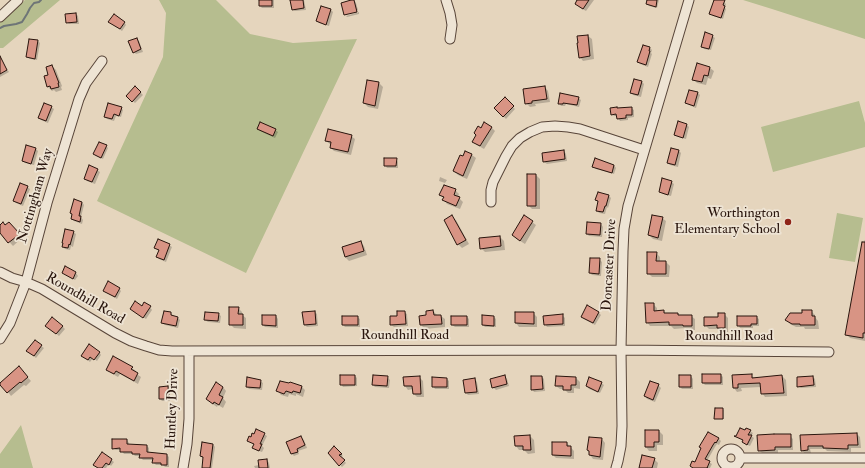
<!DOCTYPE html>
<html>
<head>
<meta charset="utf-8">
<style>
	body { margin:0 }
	canvas { display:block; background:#e5d5bd }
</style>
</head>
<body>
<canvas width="865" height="468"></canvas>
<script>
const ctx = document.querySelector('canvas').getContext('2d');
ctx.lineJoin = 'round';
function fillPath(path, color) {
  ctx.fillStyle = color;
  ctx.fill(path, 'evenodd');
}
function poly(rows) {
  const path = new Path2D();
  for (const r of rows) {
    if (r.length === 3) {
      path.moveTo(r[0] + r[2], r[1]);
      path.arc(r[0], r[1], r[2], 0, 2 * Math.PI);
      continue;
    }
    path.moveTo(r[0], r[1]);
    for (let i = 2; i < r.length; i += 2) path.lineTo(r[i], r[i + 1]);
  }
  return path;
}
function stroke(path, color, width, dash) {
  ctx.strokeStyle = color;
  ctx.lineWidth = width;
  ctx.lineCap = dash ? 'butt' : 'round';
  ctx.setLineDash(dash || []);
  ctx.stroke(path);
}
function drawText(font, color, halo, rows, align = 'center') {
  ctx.font = font + ' "IM FELL Double Pica",serif';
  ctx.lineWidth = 3.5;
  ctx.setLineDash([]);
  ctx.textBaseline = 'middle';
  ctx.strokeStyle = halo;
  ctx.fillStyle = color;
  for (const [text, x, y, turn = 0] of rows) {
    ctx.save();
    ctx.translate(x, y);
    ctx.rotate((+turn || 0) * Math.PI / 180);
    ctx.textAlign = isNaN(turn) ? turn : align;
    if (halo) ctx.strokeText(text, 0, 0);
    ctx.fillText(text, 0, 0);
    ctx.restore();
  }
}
fillPath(poly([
	[25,0,60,0,3,48,0,48,0,22,5,19],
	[159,0,216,0,250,34,293,43,357,39,246,273,97,201,163,57,166,13],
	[743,0,865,0,865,39,772,9],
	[859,101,865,123,865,147,773,172,761,127],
	[837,213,863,218,855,262,829,258],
	[21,425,33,468,0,468,0,454]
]), '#b6bd8f');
fillPath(poly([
	[260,0,274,0,274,8,262,8,260,6],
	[291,0,304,0,306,10,295,11,292,9],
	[354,0,356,3,358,10,345,14],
	[579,0,594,0,586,11,579,7],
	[649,0,659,0,657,8,649,6,647,4],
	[715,0,719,0,724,2,726,4,725,8,726,9,723,19,713,16,711,14],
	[321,7,331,10,333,12,329,26,319,23,317,21],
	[359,12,359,14,347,17,346,16],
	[76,14,78,16,79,24,69,24,67,22],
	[124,22,126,25,122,31,112,24],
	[588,36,592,39,594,59,583,61,580,57],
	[712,36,715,38,711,50,704,49,702,46],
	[136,39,139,41,143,52,136,54,134,52],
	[38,41,40,43,37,60,30,59,27,57],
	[650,48,652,50,651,53,652,54,648,67,640,64,638,62],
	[3,64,9,72,0,77,0,65],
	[698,64,710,68,714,71,711,79,708,78,706,85,697,83,693,79],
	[52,66,56,70,62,86,61,87,62,90,56,92,54,90,52,91,48,87,45,77,49,75],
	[634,80,642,82,644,84,641,97,633,95,631,92],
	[368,81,379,83,383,87,378,109,368,107,364,103],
	[135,87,143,95,135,103,127,96],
	[545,87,548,91,550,102,535,104,536,106,530,107,526,103],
	[690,91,698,93,700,95,696,108,689,105,686,103],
	[578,98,581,100,579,107,566,104,565,106,561,106,559,103],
	[505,99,515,109,506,119,495,108],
	[51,107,54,109,48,123,41,120,39,118],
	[121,108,123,110,121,117,116,116,114,121,107,119,105,117],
	[631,108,634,110,634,117,628,118,628,120,620,121,618,118,618,116,614,116,612,114],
	[687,125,689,127,686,139,678,137,675,135],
	[491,127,495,131,484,149,477,145,473,141,481,129],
	[258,129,275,130,278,132,275,138,260,131],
	[351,136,355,139,351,155,334,151,331,148,331,145,326,141],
	[106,146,108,148,103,159,96,156,94,154],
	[35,148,38,151,34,165,25,163,23,161],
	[564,151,566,154,567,161,547,164,544,162],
	[679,151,681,153,678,167,670,165,668,163],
	[465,152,472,155,476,158,467,179,458,175,454,171],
	[396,159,398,162,398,168,387,168,385,165],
	[614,165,616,168,614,174,596,169,593,166],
	[97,170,100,172,95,184,87,181,85,178],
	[536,175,540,179,540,209,532,209,528,205],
	[440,177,447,180,445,183,439,181],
	[671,182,674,184,671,196,663,194,660,192],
	[27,187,30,189,23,206,16,203,14,201],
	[455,190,459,194,458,197,463,202,460,209,447,204,444,200,444,199,441,195],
	[599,193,609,196,611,198,608,208,607,207,605,214,599,213,597,210,599,203,596,200],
	[74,200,82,202,84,205,81,217,83,220,82,224,74,221,72,219,73,215,71,213],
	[452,217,456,220,469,244,462,248,458,244],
	[662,218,666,221,662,241,653,239,649,235],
	[532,222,536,225,525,244,517,239,513,235],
	[601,224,603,227,602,237,589,236,587,234],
	[0,226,13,227,22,238,13,246,0,232],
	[73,232,76,234,73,247,71,246,70,250,65,249,63,247],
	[500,237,504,241,505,250,485,252,481,248],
	[864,240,865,241,865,341,850,338,846,334],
	[360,242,364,246,367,255,349,261,345,257,343,248],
	[169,245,172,247,166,262,159,259,157,257,159,251,156,248],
	[656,253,660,257,660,262,666,262,670,266,669,277,652,277,648,273],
	[599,259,602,262,601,276,592,275,590,273],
	[66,268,76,273,78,276,75,280,66,275],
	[119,289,121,291,117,299,107,293,104,291],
	[653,304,657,308,657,312,663,311,666,314,678,314,680,316,691,316,695,319,695,330,687,330,686,328,674,329,671,326,650,326,647,322],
	[150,307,152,310,146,319,133,311],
	[238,308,242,312,242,315,246,318,246,329,234,328,230,324],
	[433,311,437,315,441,316,445,319,445,327,425,329,421,325,427,316],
	[811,311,815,315,815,317,818,321,819,329,805,329,804,327,796,327,790,324,787,320],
	[315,312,317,314,318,326,307,327,304,324],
	[404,312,407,314,408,326,394,327,391,325,391,317,398,316],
	[598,312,601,315,595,325,584,319,582,317],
	[171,313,173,316,173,317,178,318,180,320,178,328,165,325,162,323],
	[533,313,537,317,537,327,519,327,516,323],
	[218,314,221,316,220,323,208,322,205,320],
	[724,314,728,318,728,332,722,332,719,329,709,329,705,325],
	[276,316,278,319,278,328,265,327,263,325],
	[563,316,565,318,565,326,547,327,545,324],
	[343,317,357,317,360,319,360,327,345,327,343,325],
	[467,317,469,319,469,327,455,327,452,325],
	[494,317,496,319,496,327,485,327,483,325],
	[756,317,759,319,759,326,753,326,753,328,740,328,738,325],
	[62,326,65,329,59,336,49,328],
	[41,346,44,348,36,358,30,353],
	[99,352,101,355,97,361,93,358,90,362,85,358],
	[132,368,136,371,135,373,141,377,138,384,120,374,118,377,111,373,107,370],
	[22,371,31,381,26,386,24,385,11,396,8,392],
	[703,375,721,375,723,377,723,385,705,385,703,383],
	[751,375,755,379,782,376,786,380,787,396,765,397,762,393,761,387,741,388,742,391,737,392,734,388,733,376],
	[355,376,357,378,357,386,343,387,341,384],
	[505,376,507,379,509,386,496,390,493,387],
	[691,376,693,379,693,389,682,389,680,387],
	[387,377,390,380,389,388,375,387,373,385],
	[419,377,423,381,424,397,417,397,414,394,413,389,408,390,405,386],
	[532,377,542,377,544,379,545,391,534,392,532,389],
	[813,377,815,379,816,387,801,388,798,386],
	[557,378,576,378,580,382,580,389,574,388,574,393,568,393,564,389,560,389,556,386],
	[447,379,449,381,449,389,435,389,433,386],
	[475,379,477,382,479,394,468,395,466,393],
	[260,381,263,383,262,390,249,389,247,387],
	[601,383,604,385,600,393,589,389,587,386],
	[658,385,661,388,655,402,647,399,645,396],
	[168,387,170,390,170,401,162,401,160,399,160,388],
	[223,387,226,391,223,398,226,402,223,408,218,405,217,407,211,403,207,399],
	[302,387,305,390,303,397,296,394,296,396,289,394,288,397,281,395,278,391],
	[723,409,724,410,724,419,716,419,715,418],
	[646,431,659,431,663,435,663,445,657,445,657,451,649,451,646,447],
	[750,431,753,433,751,436,754,438,750,446,745,444,743,442,744,441,737,437],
	[708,433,719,439,721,441,719,445,717,444,715,447,707,461,712,464,710,468,693,468,691,466,696,464],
	[264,434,267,436,262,446,264,448,262,452,256,450,255,445,248,441],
	[857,434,860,437,861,448,851,448,851,452,827,451,825,449,810,449,811,453,805,454,802,450,801,436],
	[530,436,534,440,535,453,528,454,524,450,519,450,516,446,515,437],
	[790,436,793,439,793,450,778,450,778,453,762,453,759,450],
	[301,437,304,440,307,448,298,451,299,454,294,456,292,454],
	[602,439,605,443,603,460,593,459,590,455],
	[127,440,129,443,129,446,147,446,149,448,149,454,167,455,169,457,169,467,165,467,163,465,156,465,153,462,154,460,143,460,140,457,140,456,135,456,133,454,124,454,121,450,116,450,113,448],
	[567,443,574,451,574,459,556,458,553,455],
	[213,444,215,447,212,468,203,468,204,459,201,456],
	[334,448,343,456,341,457,346,463,342,467,329,453],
	[102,453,114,462,111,466,109,464,106,468,98,468,97,467],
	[654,459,658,463,657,468,640,468],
	[267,460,269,463,270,468,255,468,254,466,259,465]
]), '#0003');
stroke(poly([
	[0,28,4,26,16,24,22,22,27,14,30,8,34,3,39,2,41,0]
]), '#6e7577', 2);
const building = poly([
	[259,0,272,0,272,6,259,6,259,0],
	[290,0,303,0,304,8,292,10,290,0],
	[351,0,354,0,357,12,344,15,341,3,351,0],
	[577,0,589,0,583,9,575,4,577,0],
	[647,0,657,0,656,7,646,4,647,0],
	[714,0,725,0,723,5,725,6,721,18,709,14,714,0],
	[321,6,331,9,326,25,316,21,321,6],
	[76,13,77,22,66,23,65,14,76,13],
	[114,14,125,22,120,29,108,22,114,14],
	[705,32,713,35,709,49,701,47,705,32],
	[588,35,590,56,579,58,577,43,578,43,577,36,588,35],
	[137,38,141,49,133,53,128,41,137,38],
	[29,39,38,40,35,59,26,57,29,39],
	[643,45,650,47,649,51,650,51,646,65,637,62,643,45],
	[0,56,7,70,0,74,0,56],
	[697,63,710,67,708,76,704,75,702,82,692,80,697,63],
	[52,65,59,83,58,83,59,87,51,89,50,86,47,87,44,76,48,75,46,67,52,65],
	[634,79,642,81,638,95,630,93,634,79],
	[367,80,379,82,375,106,363,103,367,80],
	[135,86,141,92,132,102,126,96,135,86],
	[545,86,547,99,532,101,532,103,525,104,523,89,545,86],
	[689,90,698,92,694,106,685,103,689,90],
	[560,93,579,97,577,105,563,103,563,104,558,104,560,93],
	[505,97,514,106,503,117,494,108,505,97],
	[44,103,52,106,46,121,38,118,44,103],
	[108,103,122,107,119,116,114,114,112,119,104,117,108,103],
	[617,107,617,108,632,107,632,115,626,115,626,118,617,119,616,114,611,115,610,108,617,107],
	[678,121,687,124,683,138,674,135,678,121],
	[260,122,276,129,273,136,257,129,260,122],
	[484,122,492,127,480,146,472,142,476,135,474,133,478,126,481,128,484,122],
	[328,129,352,135,348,152,330,148,331,142,325,141,328,129],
	[99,142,107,145,101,158,93,154,99,142],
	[26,145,36,148,31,164,22,161,26,145],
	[671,148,679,150,675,165,667,163,671,148],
	[564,150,565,159,543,162,542,153,564,150],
	[465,151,472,154,463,176,453,171,460,155,463,156,465,151],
	[384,158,397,158,396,166,384,166,384,158],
	[595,158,614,165,612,173,592,167,595,158],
	[89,165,98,169,92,182,84,179,89,165],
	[527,174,536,174,536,206,527,206,527,174],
	[662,178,672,181,668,195,659,192,662,178],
	[20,183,28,186,21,204,13,201,20,183],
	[444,185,456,189,454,195,460,197,456,206,442,200,444,197,439,195,444,185],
	[598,192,609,195,606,206,605,206,603,212,596,211,598,201,595,200,598,192],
	[74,199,82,202,79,216,81,216,80,222,71,219,72,214,70,213,74,199],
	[452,215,466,240,457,245,444,220,452,215],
	[524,215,533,221,520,241,512,235,524,215],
	[652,215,663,217,658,238,648,235,652,215],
	[3,222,5,225,9,222,20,234,8,243,0,233,0,225,3,222],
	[587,222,601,223,600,235,586,234,587,222],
	[65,229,74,231,70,245,69,244,68,248,62,247,63,243,62,243,65,229],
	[500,236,501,246,480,249,479,238,500,236],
	[158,239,170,244,164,260,156,257,159,250,154,248,158,239],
	[361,241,364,251,345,257,342,247,361,241],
	[862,242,865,242,865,333,863,333,863,338,845,335,862,242],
	[647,252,657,252,656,261,666,261,666,274,647,274,647,252],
	[590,258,600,258,599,274,589,273,590,258],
	[65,266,76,272,73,279,62,273,65,266],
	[108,281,120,288,115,297,103,291,108,281],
	[135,301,142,306,144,302,151,306,143,318,130,309,135,301],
	[645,303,654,303,654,311,664,310,664,313,678,313,678,315,692,315,692,326,683,326,683,325,669,325,669,322,646,323,645,303],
	[587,305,599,312,593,323,581,317,587,305],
	[229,307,239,307,238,314,243,314,243,325,229,325,229,307],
	[433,310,434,315,441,315,442,324,420,325,419,316,426,315,426,311,433,310],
	[802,310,812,310,812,316,815,316,815,325,800,325,800,324,792,324,785,320,790,313,802,313,802,310],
	[164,311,171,312,171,315,178,317,176,326,161,323,164,311],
	[315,311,316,324,304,325,302,312,315,311],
	[397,311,405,311,406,324,390,325,390,316,397,316,397,311],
	[205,312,219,313,218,321,204,320,205,312],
	[515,312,534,312,534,324,515,323,515,312],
	[718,313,725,313,725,328,717,328,717,325,704,326,704,317,718,317,718,313],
	[563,314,563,324,544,325,543,316,563,314],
	[262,315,276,315,276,326,262,325,262,315],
	[482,315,494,316,494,326,482,325,482,315],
	[342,316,358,316,358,325,342,325,342,316],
	[451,316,467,316,467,325,451,325,451,316],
	[737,316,757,316,757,324,751,324,751,326,737,326,737,316],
	[52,317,63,326,56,334,45,326,52,317],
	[35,340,42,345,34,356,26,351,35,340],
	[89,344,100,352,94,360,90,357,88,360,81,356,89,344],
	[113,356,133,367,131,369,138,373,134,381,116,371,114,374,106,370,113,356],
	[19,366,28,377,21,383,20,382,7,393,0,385,0,383,19,366],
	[702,374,721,374,721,383,702,383,702,374],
	[752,374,752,378,782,375,784,393,761,394,760,383,738,384,738,388,733,388,732,375,752,374],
	[340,375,355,375,355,385,340,385,340,375],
	[373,375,388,376,387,386,372,385,373,375],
	[505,375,507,384,492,388,490,379,505,375],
	[679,375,691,375,691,387,679,387,679,375],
	[420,376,421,394,413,394,412,386,404,386,403,377,420,376],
	[531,376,542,376,543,389,531,390,531,376],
	[556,376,576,377,576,385,571,385,571,390,563,390,563,386,555,386,556,376],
	[813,376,814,385,797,387,797,377,813,376],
	[247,377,261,380,260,388,246,387,247,377],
	[432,377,447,378,447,387,432,387,432,377],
	[589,377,602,382,598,392,586,386,589,377],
	[475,378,477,392,465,393,463,380,475,378],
	[280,381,289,383,290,382,302,386,300,393,293,391,292,393,286,391,284,394,276,391,280,381],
	[650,381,659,384,653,400,644,396,650,381],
	[216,382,223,387,219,395,223,397,219,405,214,402,213,404,206,399,216,382],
	[168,386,169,399,159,399,159,387,168,386],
	[715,408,723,408,723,419,714,419,715,408],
	[740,428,745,430,746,428,751,430,748,435,752,435,747,445,742,442,743,440,734,436,736,436,740,428],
	[256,429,265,433,260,444,262,444,259,451,252,448,254,444,247,441,249,436,251,437,252,433,254,434,256,429],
	[645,430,659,430,659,442,654,442,654,447,645,447,645,430],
	[708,432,719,438,716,443,715,442,713,445,705,459,710,461,707,468,708,468,693,468,690,466,692,461,695,462,701,448,699,447,708,432],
	[857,433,858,445,848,445,848,449,823,448,823,446,808,446,808,450,801,451,800,435,857,433],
	[774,434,791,434,791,447,775,447,775,450,758,451,757,435,774,434],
	[530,435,531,450,523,450,523,446,515,446,514,436,530,435],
	[301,436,305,445,297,449,298,452,291,454,286,442,301,436],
	[589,437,602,438,600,457,589,455,589,451,587,450,589,437],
	[112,439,127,439,127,444,147,445,147,452,167,454,167,465,161,465,161,463,152,463,153,458,139,458,140,454,132,454,132,452,120,452,120,448,112,449,112,439],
	[202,442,213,444,210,468,202,468,203,457,200,456,202,442],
	[552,442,567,442,567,446,571,446,571,456,552,455,552,442],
	[334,446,342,454,339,455,345,460,339,466,328,453,334,446],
	[102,452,112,459,109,465,106,463,102,468,98,468,93,465,102,452],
	[642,455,655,458,652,468,639,468,642,455],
	[267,459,268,468,259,468,258,460,267,459]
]);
fillPath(building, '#d89484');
stroke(building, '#29150d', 1);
const minor = poly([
	[446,0,450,13,452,25,450,39],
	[0,17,18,0],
	[491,202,491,190,493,182,506,156,512,146,520,138,530,132,542,127,555,126,568,127,580,129,644,150],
	[0,272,12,278,26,282,42,289,115,333,131,341,146,346,159,350,172,351,621,350,829,352],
	[0,339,10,323,26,282,47,203,79,99,86,83,102,61],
	[731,458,9],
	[741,458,865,458],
	[183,468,187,444,189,419,189,352],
	[616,468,618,461,621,446,622,426,621,350,623,251,624,229,628,206,689,0]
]);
stroke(minor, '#584539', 11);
stroke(minor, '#eee4d4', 9);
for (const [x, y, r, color] of [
	[788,222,4,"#8f2418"]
]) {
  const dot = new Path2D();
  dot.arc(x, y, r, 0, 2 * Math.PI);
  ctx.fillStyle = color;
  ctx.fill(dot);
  stroke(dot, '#eee4d4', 1.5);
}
drawText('14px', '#29150d', '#eee4d4', [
	["Nottingham Way",36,196,-74],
	["Doncaster Drive",610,265,-87],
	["Roundhill Road",85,299,30],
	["Roundhill Road",405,336],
	["Roundhill Road",729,337],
	["Huntley Drive",173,409,-88]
]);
drawText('14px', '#29150d', '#eee4d4', [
	["Worthington",780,214],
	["Elementary School",780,230]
], 'right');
</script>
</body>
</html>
